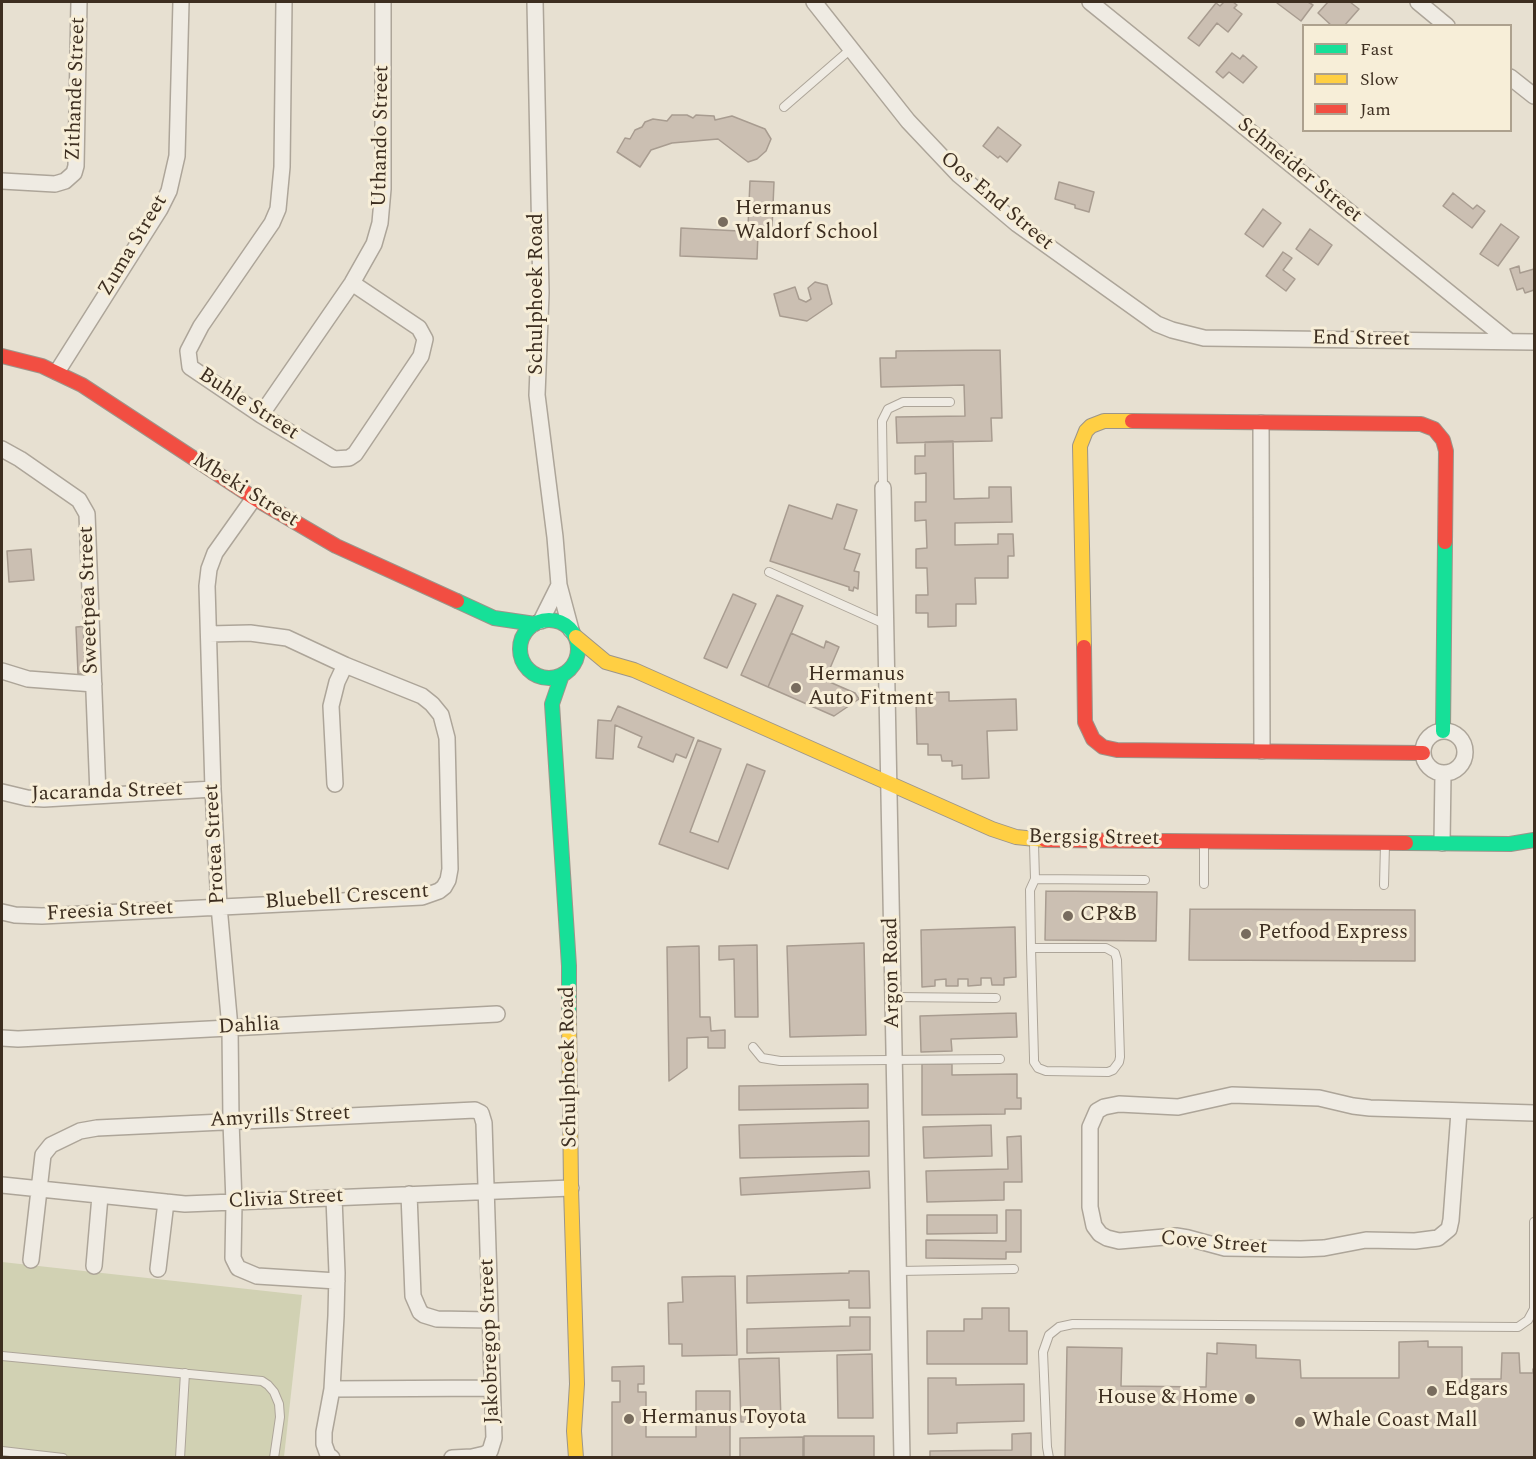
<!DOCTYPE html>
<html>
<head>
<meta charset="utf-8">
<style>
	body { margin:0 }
	#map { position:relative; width:1536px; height:1459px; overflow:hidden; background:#e7e0d1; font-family:Spectral,serif }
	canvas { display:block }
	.frame { position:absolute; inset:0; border:3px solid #3d2e20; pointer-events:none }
	.legend { position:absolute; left:1302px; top:24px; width:210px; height:108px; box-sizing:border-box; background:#f7eed8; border:2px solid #ada18e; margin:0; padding:8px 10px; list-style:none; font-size:18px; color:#3d2e20 }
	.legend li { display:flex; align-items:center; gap:12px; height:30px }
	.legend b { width:30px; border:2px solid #ada18e }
</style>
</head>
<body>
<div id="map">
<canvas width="1536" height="1459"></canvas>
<div class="frame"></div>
<ul class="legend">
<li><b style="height:8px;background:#16e098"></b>Fast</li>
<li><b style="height:8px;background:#ffcf43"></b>Slow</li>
<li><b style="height:8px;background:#f24e42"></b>Jam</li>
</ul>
</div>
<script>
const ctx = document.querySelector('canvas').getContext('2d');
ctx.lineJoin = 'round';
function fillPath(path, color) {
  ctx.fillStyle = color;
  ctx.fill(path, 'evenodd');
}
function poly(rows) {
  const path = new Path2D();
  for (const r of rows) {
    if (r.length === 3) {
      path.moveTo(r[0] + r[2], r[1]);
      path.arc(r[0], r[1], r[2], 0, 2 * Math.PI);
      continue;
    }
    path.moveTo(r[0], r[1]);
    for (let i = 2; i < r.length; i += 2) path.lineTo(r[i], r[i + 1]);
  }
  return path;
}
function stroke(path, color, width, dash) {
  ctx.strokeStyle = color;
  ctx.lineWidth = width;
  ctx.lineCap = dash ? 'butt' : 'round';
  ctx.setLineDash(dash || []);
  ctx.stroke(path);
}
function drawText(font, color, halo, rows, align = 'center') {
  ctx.font = font + ' Spectral,serif';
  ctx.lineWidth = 6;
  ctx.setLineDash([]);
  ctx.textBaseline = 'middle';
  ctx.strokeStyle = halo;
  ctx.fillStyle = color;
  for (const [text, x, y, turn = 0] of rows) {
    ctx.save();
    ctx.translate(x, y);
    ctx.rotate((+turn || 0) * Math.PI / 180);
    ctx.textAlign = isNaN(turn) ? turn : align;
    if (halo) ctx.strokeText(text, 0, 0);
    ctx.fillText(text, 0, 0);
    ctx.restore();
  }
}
fillPath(poly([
	[2,1262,302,1295,284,1457,2,1458]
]), '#d1d1b3');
const building = poly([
	[1224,2,1233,2,1237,5,1234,8,1242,14,1228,32,1217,23,1199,46,1188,38,1216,3,1220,6,1224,2],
	[1278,2,1308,2,1313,5,1301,21,1277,3,1278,2],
	[1328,2,1350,2,1359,9,1344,26,1332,26,1318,13,1328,2],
	[1232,53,1240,59,1243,55,1257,67,1243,83,1229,72,1223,78,1216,72,1232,53],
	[672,115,687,115,693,118,696,115,714,116,715,120,732,116,765,129,771,139,766,151,757,159,748,162,718,139,672,143,651,150,640,167,617,152,625,138,630,139,635,130,642,127,645,122,653,119,667,121,672,115],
	[998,127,1021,145,1007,162,1000,156,998,158,983,146,998,127],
	[750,181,774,182,772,229,758,233,757,259,680,256,681,228,739,231,748,226,750,181],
	[1059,182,1094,192,1089,212,1075,208,1075,205,1055,199,1059,182],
	[1453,193,1473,209,1477,205,1485,211,1472,228,1443,206,1453,193],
	[1263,209,1281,223,1263,247,1245,234,1263,209],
	[1501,224,1519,237,1498,266,1480,254,1501,224],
	[1310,229,1332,245,1318,265,1296,249,1310,229],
	[1283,252,1292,258,1283,270,1295,279,1286,291,1266,276,1283,252],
	[1519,266,1520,273,1534,269,1534,290,1525,293,1523,288,1517,290,1510,269,1519,266],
	[815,282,827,285,832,304,807,321,780,316,774,294,795,287,799,299,806,302,811,299,808,288,815,282],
	[1000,350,1002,418,991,418,992,441,897,443,896,417,965,416,964,385,881,387,880,358,896,358,896,351,1000,350],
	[953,441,954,499,989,498,989,487,1011,487,1012,522,955,523,955,545,998,544,998,534,1013,534,1014,556,1008,556,1008,578,975,578,976,604,956,604,956,626,928,627,928,613,916,613,916,595,928,595,927,568,916,568,916,549,927,548,926,520,915,521,915,502,926,502,926,473,915,474,915,456,925,456,925,442,953,441],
	[837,504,857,510,844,549,860,554,854,571,859,572,858,589,854,587,853,591,849,590,849,587,770,561,789,505,832,519,837,504],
	[31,549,34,580,9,582,7,551,31,549],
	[733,594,756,604,727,668,704,658,733,594],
	[777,595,803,606,768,687,741,675,777,595],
	[88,626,90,674,78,674,76,627,88,626],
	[791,633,824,648,826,641,839,647,825,680,855,693,859,699,834,716,768,687,791,633],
	[949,692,949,701,1016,699,1017,730,987,731,989,778,962,779,962,765,952,766,952,761,942,761,941,755,928,755,928,744,917,744,916,702,920,701,919,693,949,692],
	[618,706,694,738,686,758,676,754,673,762,638,747,642,737,615,725,613,759,596,758,598,720,611,721,618,706],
	[698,740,721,749,690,832,718,842,747,764,765,771,728,869,659,844,698,740],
	[1046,891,1157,892,1156,941,1045,940,1046,891],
	[1190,909,1415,910,1415,961,1189,960,1190,909],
	[1015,927,1016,977,1004,978,1004,985,992,985,991,978,981,978,981,985,968,986,968,979,958,979,958,986,946,986,946,979,935,980,935,986,922,987,921,930,1015,927],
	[864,943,866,1035,790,1037,787,946,864,943],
	[757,945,758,1017,735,1017,734,959,719,960,719,946,757,945],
	[699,946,700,1017,710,1017,711,1031,725,1030,725,1048,708,1048,708,1037,687,1038,687,1068,669,1081,667,947,699,946],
	[1016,1013,1017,1037,951,1039,952,1051,921,1052,920,1016,1016,1013],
	[922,1064,952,1064,952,1075,1017,1074,1017,1098,1021,1098,1021,1109,1005,1109,1005,1114,922,1115,922,1064],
	[868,1084,868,1108,739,1110,739,1086,868,1084],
	[869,1121,869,1156,740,1158,739,1125,869,1121],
	[991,1125,992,1156,924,1158,923,1127,991,1125],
	[1021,1136,1022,1182,1004,1182,1004,1200,927,1202,926,1171,1008,1169,1007,1137,1021,1136],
	[869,1171,870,1188,741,1195,740,1178,869,1171],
	[1006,1210,1021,1210,1021,1252,1006,1252,1006,1259,926,1258,926,1240,1006,1241,1006,1210],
	[927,1215,997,1215,997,1233,927,1234,927,1215],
	[849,1271,869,1271,870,1308,849,1308,849,1300,747,1303,747,1276,849,1273,849,1271],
	[735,1276,737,1355,682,1356,682,1344,669,1344,668,1303,683,1302,682,1277,735,1276],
	[982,1308,1009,1308,1009,1331,1027,1331,1027,1364,927,1364,927,1331,964,1331,964,1319,982,1319,982,1308],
	[850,1317,870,1317,870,1350,747,1353,747,1329,850,1326,850,1317],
	[1428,1341,1428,1347,1462,1347,1462,1379,1501,1379,1502,1353,1519,1353,1520,1373,1533,1373,1533,1369,1534,1370,1534,1458,1065,1457,1067,1347,1122,1348,1121,1386,1206,1387,1207,1353,1217,1354,1217,1343,1256,1345,1256,1358,1300,1360,1301,1378,1399,1378,1399,1342,1428,1341],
	[872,1354,873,1418,838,1418,837,1355,872,1354],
	[779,1358,781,1421,741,1422,739,1359,779,1358],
	[644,1366,644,1384,638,1384,638,1392,646,1392,646,1437,696,1437,696,1391,730,1391,730,1458,612,1458,612,1402,620,1402,620,1381,612,1381,612,1367,644,1366],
	[928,1378,956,1378,956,1385,1024,1384,1024,1421,957,1423,957,1433,928,1434,928,1378],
	[1031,1433,1031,1458,930,1458,930,1451,1012,1450,1012,1434,1031,1433],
	[804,1436,874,1436,874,1458,804,1458,804,1436],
	[803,1437,803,1458,740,1458,740,1438,803,1437]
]);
fillPath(building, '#cbbfb2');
stroke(building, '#a89c90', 1.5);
const lane = poly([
	[784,107,852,48],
	[883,488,882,421,888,409,903,402,950,402],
	[769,572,885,624],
	[1035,879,1145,880],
	[1204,884,1204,844],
	[1384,885,1385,844],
	[1031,948,1106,948,1115,953,1117,960,1120,1057,1119,1062,1113,1070,1108,1072,1046,1071,1038,1068,1034,1062,1034,1058,1031,948,1030,890,1035,879,1034,844],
	[894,997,996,998],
	[753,1047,762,1058,780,1061,1000,1059],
	[899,1271,1014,1269],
	[2,1356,262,1381,268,1385,274,1392,279,1404,280,1417,274,1458],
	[2,1451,63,1458],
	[180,1458,185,1373],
	[1049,1458,1047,1447,1043,1352,1049,1335,1059,1327,1073,1324,1518,1327,1528,1320,1534,1309,1534,1222]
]);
const street = poly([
	[284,2,282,167,278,209,272,223,201,326,188,351,190,367,261,415,334,459,349,458,355,454,421,356,425,339,419,328,352,283],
	[535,2,541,293,537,395,555,537,559,585,571,630],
	[814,2,908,121,959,175,1017,224,1157,324,1172,330,1204,338,1534,342],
	[1090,2,1509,341],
	[1418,2,1447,26],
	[1510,77,1534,96],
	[2,181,55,184,65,181,74,173,76,166,79,2],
	[57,372,160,209,169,191,177,156,181,2],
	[261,415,352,283,374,244,380,223,383,189,383,2],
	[1261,423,1262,751],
	[2,449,20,459,79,500,87,514,98,795],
	[883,488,902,1458],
	[254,498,215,553,209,569,207,586,213,789,219,906,230,1028,231,1121,234,1203,233,1258,238,1268,257,1276,337,1281],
	[541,621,559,585],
	[2,671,28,679,94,684],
	[1444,752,21],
	[335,784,331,706,337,682,345,665],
	[2,792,27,798,44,799,213,789],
	[1442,843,1443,774],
	[2,912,15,915,42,916,422,897,439,891,444,887,448,880,450,869,447,738,441,715,432,704,422,696,345,665,287,638,250,633,209,634],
	[2,1038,18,1039,497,1014],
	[1459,1112,1451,1220,1449,1229,1438,1238,1415,1241,1366,1240,1324,1248,1301,1249,1225,1248,1188,1238,1176,1236,1119,1241,1107,1238,1100,1234,1094,1226,1090,1207,1090,1127,1097,1111,1104,1107,1119,1104,1178,1107,1232,1095,1319,1098,1353,1106,1370,1108,1534,1113],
	[2,1185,185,1204,571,1188],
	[409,1194,413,1296,420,1312,424,1315,437,1319,490,1320],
	[31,1260,43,1155,51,1145,80,1131,97,1128,475,1110,481,1113,484,1123,494,1438,490,1451,485,1454,472,1457,452,1458],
	[94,1266,100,1196],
	[158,1269,166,1202],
	[332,1389,492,1388],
	[332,1458,328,1455,324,1444,324,1432,332,1389,336,1316,337,1273,334,1198]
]);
const fast = poly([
	[457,601,494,618,535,624],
	[549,649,29],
	[562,675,552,704,569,966,569,1018],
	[1443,731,1445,542],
	[1406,843,1510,844,1534,840]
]);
const slow = poly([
	[576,637,606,662,634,670,992,829,1016,837,1045,840],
	[1084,647,1080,446,1086,431,1091,426,1104,421,1132,421],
	[569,1018,571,1188,577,1384,574,1431,576,1458]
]);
const jam = poly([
	[2,356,42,366,82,385,254,498,336,546,457,601],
	[1132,421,1421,424,1434,429,1443,440,1446,451,1445,542],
	[1084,647,1085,722,1093,739,1103,747,1117,750,1423,753],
	[1045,840,1406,843]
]);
stroke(lane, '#ada599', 10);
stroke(street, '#ada599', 18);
stroke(fast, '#9c958a', 16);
stroke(slow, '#9c958a', 16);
stroke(jam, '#9c958a', 16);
stroke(lane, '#efebe3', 8);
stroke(street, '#efebe3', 15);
stroke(fast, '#16e098', 14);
stroke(slow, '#ffcf43', 14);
stroke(jam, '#f24e42', 14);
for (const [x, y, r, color] of [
	[723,222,6,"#786c5e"],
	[796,688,6,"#786c5e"],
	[1068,916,6,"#786c5e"],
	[1246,934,6,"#786c5e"],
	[1432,1391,6,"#786c5e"],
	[1250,1399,6,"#786c5e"],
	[629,1419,6,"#786c5e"],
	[1300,1422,6,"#786c5e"]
]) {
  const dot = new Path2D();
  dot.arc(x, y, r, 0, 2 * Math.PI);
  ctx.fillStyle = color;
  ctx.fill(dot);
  stroke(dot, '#f7eed8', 2);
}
drawText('21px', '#3d2e20', '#f7eed8', [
	["Zithande Street",77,89,-88],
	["Uthando Street",382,136,-89],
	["Schneider Street",1299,171,39],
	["Oos End Street",996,202,40],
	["Zuma Street",134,246,-59],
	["Schulphoek Road",538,294,-90],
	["End Street",1361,340,1],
	["Buhle Street",248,405,33],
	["Mbeki Street",245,491,32],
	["Sweetpea Street",90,600,-92],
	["Jacaranda Street",107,793,-2],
	["Bergsig Street",1094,839,1],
	["Protea Street",216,844,-93],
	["Bluebell Crescent",347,898,-4],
	["Freesia Street",110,912,-3],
	["Argon Road",893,973,-91],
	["Dahlia",249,1027,-3],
	["Schulphoek Road",570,1067,-91],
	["Amyrills Street",280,1118,-3],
	["Clivia Street",286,1200,-3],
	["Cove Street",1214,1244,5],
	["Jakobregop Street",491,1341,-92]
]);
drawText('21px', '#3d2e20', '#f7eed8', [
	["Hermanus",735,210],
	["Waldorf School",735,234],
	["Hermanus",808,676],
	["Auto Fitment",808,700],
	["CP&B",1080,916],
	["Petfood Express",1258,934],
	["Edgars",1444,1391],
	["House & Home",1238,1399,"right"],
	["Hermanus Toyota",641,1419],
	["Whale Coast Mall",1312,1422]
], 'left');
</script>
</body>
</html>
